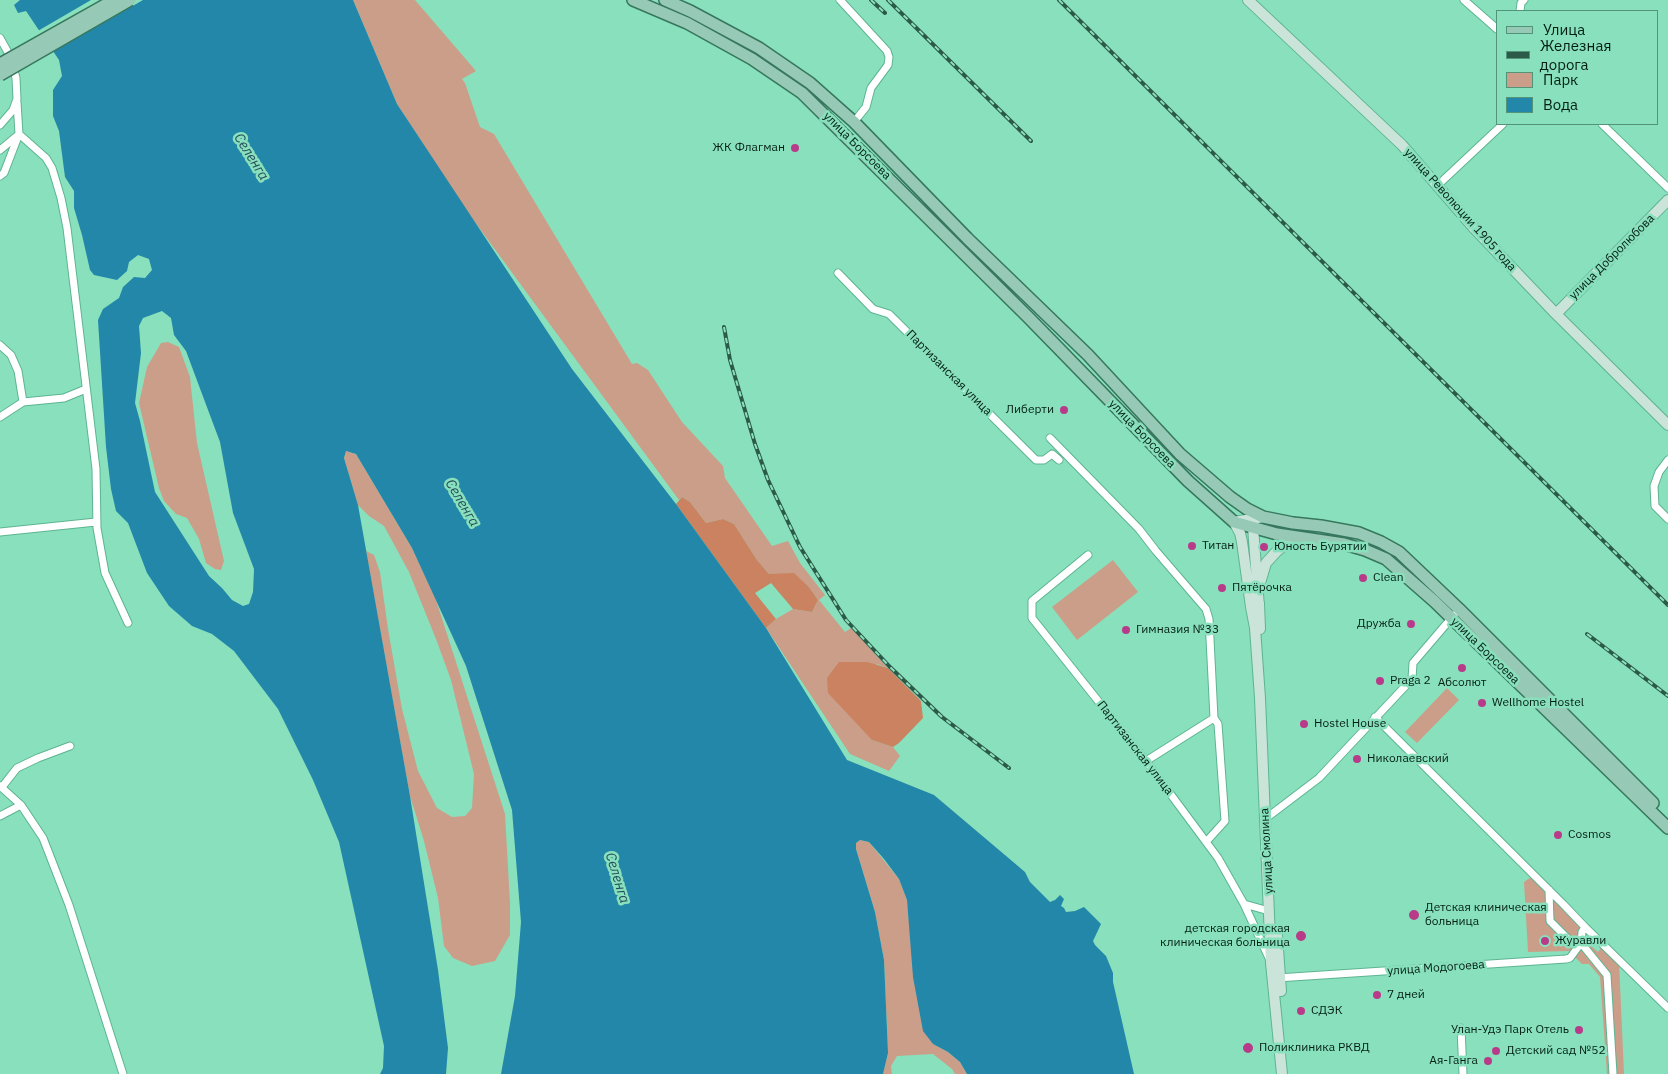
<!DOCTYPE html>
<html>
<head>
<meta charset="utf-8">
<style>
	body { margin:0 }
	#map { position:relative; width:1668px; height:1074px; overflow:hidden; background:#89e0bc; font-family:"IBM Plex Sans",sans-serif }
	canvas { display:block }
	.legend { position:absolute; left:1496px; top:10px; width:162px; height:115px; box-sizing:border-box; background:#89e0bc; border:1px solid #539379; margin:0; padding:6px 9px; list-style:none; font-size:15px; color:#031f15 }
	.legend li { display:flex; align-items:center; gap:10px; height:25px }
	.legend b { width:25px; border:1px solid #539379 }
</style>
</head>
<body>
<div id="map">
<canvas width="1668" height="1074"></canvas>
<ul class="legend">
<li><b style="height:6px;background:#97cab6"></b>Улица</li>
<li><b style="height:6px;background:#2c5a48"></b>Железная дорога</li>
<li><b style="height:14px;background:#cb9e89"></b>Парк</li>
<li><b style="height:14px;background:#2287a9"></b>Вода</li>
</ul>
</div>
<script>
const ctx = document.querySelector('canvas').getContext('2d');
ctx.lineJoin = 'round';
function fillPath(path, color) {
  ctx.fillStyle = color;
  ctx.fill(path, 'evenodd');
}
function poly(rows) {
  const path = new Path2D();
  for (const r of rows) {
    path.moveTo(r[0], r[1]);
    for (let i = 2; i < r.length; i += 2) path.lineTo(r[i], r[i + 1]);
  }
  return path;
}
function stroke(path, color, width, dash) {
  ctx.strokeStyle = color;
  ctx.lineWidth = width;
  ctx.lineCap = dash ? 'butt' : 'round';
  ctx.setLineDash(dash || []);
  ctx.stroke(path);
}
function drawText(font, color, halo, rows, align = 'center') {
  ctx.font = font + ' "IBM Plex Sans",sans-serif';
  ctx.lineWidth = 5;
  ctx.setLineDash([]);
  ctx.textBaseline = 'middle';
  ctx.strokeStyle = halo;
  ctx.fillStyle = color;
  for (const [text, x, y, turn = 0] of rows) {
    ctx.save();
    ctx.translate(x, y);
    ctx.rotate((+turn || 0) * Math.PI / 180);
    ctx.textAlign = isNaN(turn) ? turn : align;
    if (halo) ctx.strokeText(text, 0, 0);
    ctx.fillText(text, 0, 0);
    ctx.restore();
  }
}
fillPath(poly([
	[353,0,415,0,476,71,462,79,465,83,480,127,494,134,632,364,637,363,648,370,682,422,723,466,725,478,772,546,788,541,800,563,825,595,819,600,845,632,851,628,888,668,877,664,872,740,893,747,900,756,889,771,850,754,766,628,776,619,793,609,812,612,818,600,809,587,794,574,769,574,757,560,734,524,723,519,706,523,690,502,682,497,679,500,466,210,397,104],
	[168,342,179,347,190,377,197,443,224,561,221,570,215,569,206,563,199,539,187,518,176,514,164,501,159,488,139,403,147,367,161,343],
	[346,451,356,454,412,548,435,597,505,814,510,903,510,935,495,961,472,966,453,958,444,946,438,898,424,841,410,796,366,551,374,555,380,572,388,629,402,709,418,771,437,808,452,817,465,816,472,808,474,774,451,680,436,639,409,572,384,526,369,516,358,505,344,458],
	[1113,560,1138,592,1077,640,1052,607],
	[1447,688,1459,700,1417,743,1405,732],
	[860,840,869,842,899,879,907,900,910,931,933,1044,948,1052,960,1062,967,1074,955,1074,952,1069,933,1054,897,1056,891,1066,892,1074,883,1074,888,1053,884,960,875,912,856,849,856,843],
	[1534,875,1564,905,1563,910,1581,928,1592,944,1591,946,1598,952,1601,948,1619,961,1624,1074,1607,1074,1600,977,1589,964,1582,964,1569,951,1528,952,1524,882]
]), '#cb9e89');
fillPath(poly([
	[682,497,690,502,706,523,723,519,734,524,757,560,769,574,794,573,809,587,818,600,812,612,793,609,771,583,755,593,776,619,766,628,676,504],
	[839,662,867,662,888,668,921,701,923,718,899,743,893,747,872,740,828,693,827,678]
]), '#ca8260');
fillPath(poly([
	[20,0,353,0,397,104,572,369,676,504,766,628,847,760,934,795,1025,872,1030,882,1050,902,1055,900,1060,895,1064,899,1061,906,1064,908,1066,912,1075,911,1084,907,1101,924,1093,941,1095,945,1106,956,1113,973,1113,982,1134,1074,967,1074,960,1062,948,1052,933,1044,923,1031,913,977,907,900,899,879,884,859,869,842,860,840,856,843,856,849,875,912,884,960,888,1053,883,1074,501,1074,515,996,521,922,512,810,466,666,451,633,412,548,356,454,346,451,344,458,358,505,410,796,438,970,448,1048,446,1074,380,1074,383,1068,384,1046,339,842,313,780,278,709,234,651,212,634,192,626,169,606,147,573,128,523,116,511,111,489,106,447,98,320,103,309,119,298,123,287,134,277,145,278,152,270,149,259,138,255,129,262,127,271,117,280,94,275,90,270,82,235,74,208,74,191,65,177,59,131,53,116,53,90,62,76,59,60,26,11,18,13,14,5],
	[162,311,171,318,174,335,186,351,220,442,233,513,254,569,253,592,249,604,243,606,232,600,222,588,209,576,155,492,140,421,135,403,141,353,139,326,143,318]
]), '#2287a9');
fillPath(poly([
	[91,0,143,0,51,53,36,32]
]), '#89e0bc');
const street = poly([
	[840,0,887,51,889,57,888,65,871,88,866,107,854,122],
	[1464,0,1497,29],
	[1520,11,1521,3,1524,0],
	[0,38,10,56,16,78,17,99,13,110,0,125],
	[1602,124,1668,188],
	[19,134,46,158,52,168,61,198,67,228,96,469,97,528,105,573,128,623],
	[0,150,17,136],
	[0,176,4,173,19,134,17,102],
	[1438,185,1503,124],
	[838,273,873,309,889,314,1036,460,1044,460,1052,454,1059,460],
	[0,345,11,355,18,371,23,402,0,417],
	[23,402,64,398,86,389],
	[1050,438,1139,529,1156,551,1206,609,1209,619,1214,718,1218,724,1225,821,1206,842],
	[1668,460,1659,472,1654,486,1655,506,1668,519],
	[0,532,96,522],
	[1088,555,1032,601,1032,618,1146,761,1218,858,1244,904,1269,958],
	[1375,717,1564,905,1585,927],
	[1146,761,1214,718],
	[0,786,21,805,43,838,69,905,123,1074],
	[2,787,17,768,38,758,70,746],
	[0,816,21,805],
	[1265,819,1319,778,1412,679,1413,663,1454,615],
	[1549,890,1550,921,1573,944],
	[1244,904,1269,911],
	[1581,943,1607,975,1613,1074],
	[1277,978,1566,959,1570,958,1581,943,1582,932,1585,927,1668,1008],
	[1461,1028,1463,1074]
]);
const secondary = poly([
	[1248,0,1402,145,1473,227,1556,314,1668,425],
	[1556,314,1668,200],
	[1263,517,1234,522,1240,533,1242,542,1251,607,1255,628,1260,698,1271,963,1282,1074],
	[1249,521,1253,527,1259,607],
	[1260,583,1266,563,1277,551,1285,545,1305,540],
	[1259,603,1260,629],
	[1277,935,1281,991]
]);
const primary = poly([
	[633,0,687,23,752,59,802,93,1029,318,1188,481,1234,522,1277,534,1344,544,1365,550,1386,559,1434,601,1668,828],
	[665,0,690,11,759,48,810,83,854,122,967,238,1088,355,1180,454,1230,497,1247,509,1263,517,1293,523,1321,526,1359,533,1381,542,1399,552,1459,609,1653,803]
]);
stroke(street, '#5db492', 9);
stroke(secondary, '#5db492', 12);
stroke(primary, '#36775e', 14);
stroke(street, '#fff', 7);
stroke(secondary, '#cbe4da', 10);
stroke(primary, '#97cab6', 11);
const rail = poly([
	[871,0,885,13],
	[888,0,1031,141],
	[1059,0,1668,605],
	[724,327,730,360,755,444,768,480,800,547,846,620,890,667,942,717,1009,768],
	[1587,634,1668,696]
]);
stroke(rail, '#2c5a48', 4);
stroke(rail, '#89e0bc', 2, [5.5]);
const primaryBridge = poly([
	[0,64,114,0],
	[0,75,130,0]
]);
stroke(primaryBridge, '#36775e', 14, []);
stroke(primaryBridge, '#97cab6', 11);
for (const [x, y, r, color] of [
	[795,148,5,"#b83b8a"],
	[1064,410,5,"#b83b8a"],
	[1192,546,5,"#b83b8a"],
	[1264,547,5,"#b83b8a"],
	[1363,578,5,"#b83b8a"],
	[1222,588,5,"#b83b8a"],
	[1411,624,5,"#b83b8a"],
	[1126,630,5,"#b83b8a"],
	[1462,668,5,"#b83b8a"],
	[1380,681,5,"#b83b8a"],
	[1482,703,5,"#b83b8a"],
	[1304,724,5,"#b83b8a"],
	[1357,759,5,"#b83b8a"],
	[1558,835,5,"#b83b8a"],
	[1414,915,6,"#b83b8a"],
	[1301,936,6,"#b83b8a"],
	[1545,941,5,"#b83b8a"],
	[1377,995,5,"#b83b8a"],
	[1301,1011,5,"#b83b8a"],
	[1579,1030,5,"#b83b8a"],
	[1248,1048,6,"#b83b8a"],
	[1496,1051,5,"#b83b8a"],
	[1488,1061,5,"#b83b8a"]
]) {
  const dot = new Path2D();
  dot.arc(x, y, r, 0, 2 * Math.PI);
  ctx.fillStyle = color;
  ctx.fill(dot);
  stroke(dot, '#89e0bc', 2);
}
drawText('12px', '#031f15', '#89e0bc', [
	["улица Борсоева",857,146,45],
	["улица Революции 1905 года",1460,210,48],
	["улица Добролюбова",1612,257,-45],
	["Партизанская улица",949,373,45],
	["улица Борсоева",1142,434,46],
	["улица Борсоева",1485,651,44],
	["Партизанская улица",1135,748,52],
	["улица Смолина",1267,851,-93],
	["улица Модогоева",1436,968,-4]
]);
drawText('12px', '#031f15', '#89e0bc', [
	["ЖК Флагман",785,148,"right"],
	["Либерти",1054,410,"right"],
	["Титан",1202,546],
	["Юность Бурятии",1274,547],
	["Clean",1373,578],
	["Пятёрочка",1232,588],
	["Дружба",1401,624,"right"],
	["Гимназия №33",1136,630],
	["Praga 2",1390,681],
	["Абсолют",1462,683,"center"],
	["Wellhome Hostel",1492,703],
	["Hostel House",1314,724],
	["Николаевский",1367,759],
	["Cosmos",1568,835],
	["Детская клиническая",1425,908],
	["больница",1425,922],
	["детская городская",1290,929,"right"],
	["клиническая больница",1290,943,"right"],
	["Журавли",1555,941],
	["7 дней",1387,995],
	["СДЭК",1311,1011],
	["Улан-Удэ Парк Отель",1569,1030,"right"],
	["Поликлиника РКВД",1259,1048],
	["Детский сад №52",1506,1051],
	["Ая-Ганга",1478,1061,"right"]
], 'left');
drawText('italic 14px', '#254d5d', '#89e0bc', [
	["Селенга",251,157,58],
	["Селенга",462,503,59],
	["Селенга",617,878,73]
]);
</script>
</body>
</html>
